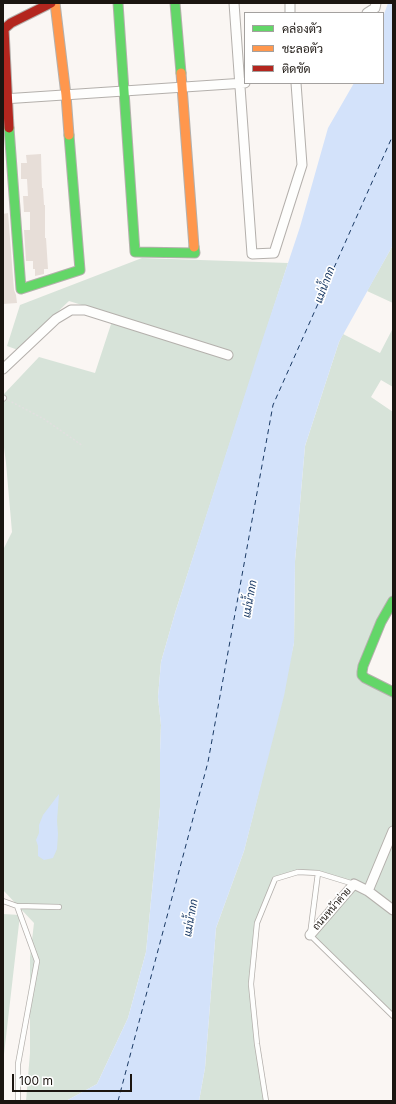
<!DOCTYPE html>
<html>
<head>
<meta charset="utf-8">
<style>
	body { margin:0 }
	#map { position:relative; width:396px; height:1104px; overflow:hidden; background:#faf6f3; font-family:Inter,Sarabun,sans-serif }
	canvas { display:block }
	.frame { position:absolute; inset:0; border:4px solid #1b1510; pointer-events:none }
	.legend { position:absolute; left:244px; top:12px; width:140px; height:72px; box-sizing:border-box; background:#fff; border:1px solid #a4a19f; margin:0; padding:5px 7px; list-style:none; font-size:12px; color:#1b1510 }
	.legend li { display:flex; align-items:center; gap:8px; height:20px }
	.legend b { width:20px; border:1px solid #a4a19f }
	.scale { position:absolute; left:12px; top:1074px; width:120px; height:18px; box-sizing:border-box; border:2px solid #1b1510; border-top:0; padding-left:5px; font-size:12px; line-height:14px; white-space:nowrap; color:#1b1510; -webkit-text-stroke:3px #fff; paint-order:stroke }
</style>
</head>
<body>
<div id="map">
<canvas width="396" height="1104"></canvas>
<div class="frame"></div>
<ul class="legend">
<li><b style="height:5px;background:#63d668"></b>คล่องตัว</li>
<li><b style="height:5px;background:#ff974d"></b>ชะลอตัว</li>
<li><b style="height:5px;background:#b3261e"></b>ติดขัด</li>
</ul>
<div class="scale">100 m</div>
</div>
<script>
const ctx = document.querySelector('canvas').getContext('2d');
ctx.lineJoin = 'round';
function fillPath(path, color) {
  ctx.fillStyle = color;
  ctx.fill(path, 'evenodd');
}
function poly(rows) {
  const path = new Path2D();
  for (const r of rows) {
    path.moveTo(r[0], r[1]);
    for (let i = 2; i < r.length; i += 2) path.lineTo(r[i], r[i + 1]);
  }
  return path;
}
function stroke(path, color, width, dash) {
  ctx.strokeStyle = color;
  ctx.lineWidth = width;
  ctx.lineCap = dash ? 'butt' : 'round';
  ctx.setLineDash(dash || []);
  ctx.stroke(path);
}
function drawText(font, color, halo, rows, align = 'center') {
  ctx.font = font + ' Inter,Sarabun,sans-serif';
  ctx.lineWidth = 3.5;
  ctx.setLineDash([]);
  ctx.textBaseline = 'middle';
  ctx.strokeStyle = halo;
  ctx.fillStyle = color;
  for (const [text, x, y, turn = 0] of rows) {
    ctx.save();
    ctx.translate(x, y);
    ctx.rotate((+turn || 0) * Math.PI / 180);
    ctx.textAlign = isNaN(turn) ? turn : align;
    if (halo) ctx.strokeText(text, 0, 0);
    ctx.fillText(text, 0, 0);
    ctx.restore();
  }
}
fillPath(poly([
	[393,245,393,303,367,291],
	[142,258,288,263,175,613,161,662,158,697,161,725,160,753,160,807,155,860,146,952,128,1018,97,1084,66,1101,26,1101,30,1053,30,957,34,923,3,890,3,550,12,532,6,463,3,440,3,395,39,357,95,373,114,315,69,301,18,350,7,346,20,305],
	[393,328,393,387,381,380,371,397,393,412,393,609,362,672,393,691,393,1016,310,935,353,884,318,873,298,872,275,879,257,923,251,984,266,1101,199,1101,205,1068,216,928,244,851,261,783,294,643,295,561,305,446,339,342,343,334,380,353],
	[3,914,20,915,3,1063]
]), '#d7e3d9');
fillPath(poly([
	[388,3,393,3,393,245,339,342,305,446,295,561,294,643,284,696,244,851,216,928,205,1068,199,1101,66,1101,97,1084,128,1018,146,952,155,860,160,807,160,753,161,725,158,697,161,662,175,613,262,341,300,227,328,128,354,83,383,83,383,17],
	[59,794,57,821,58,834,57,849,53,858,44,860,38,856,38,846,36,840,39,833,39,825,43,815]
]), '#d3e2fa');
stroke(poly([
	[118,1101,208,762,273,405,393,135]
]), '#193964', 1, [5, 4]);
fillPath(poly([
	[41,154,42,188,43,188,44,205,45,205,45,238,46,238,48,269,44,269,44,274,35,276,35,269,33,269,33,261,26,261,24,230,30,230,30,212,24,212,23,196,28,196,27,179,21,179,21,163,27,163,26,155],
	[8,213,14,290,16,295,17,303,3,304,3,214]
]), '#e7ded8');
const lane = poly([
	[3,399,4,398],
	[318,873,310,935,393,1016],
	[3,901,17,906,37,961,18,1064,18,1101],
	[17,906,59,907],
	[266,1101,257,1044,251,984,257,923,275,879,298,872,318,873,354,884]
]);
const street = poly([
	[234,3,252,254,274,253,302,165,296,83],
	[290,3,290,13],
	[367,13,375,8,376,3],
	[3,99,245,83],
	[3,369,56,319,71,310,85,310,228,355],
	[368,891,393,831],
	[310,935,354,884,368,891,393,910]
]);
const fast = poly([
	[118,3,135,252,195,253,194,247],
	[175,3,181,73],
	[9,128,21,289,80,270,69,135],
	[393,601,381,622,363,666,362,672,362,675,365,678,393,692]
]);
const slow = poly([
	[55,3,66,95,69,135],
	[181,73,194,247]
]);
const jam = poly([
	[9,128,4,29,11,23,51,3]
]);
stroke(lane, '#b4b0ac', 6);
stroke(street, '#b4b0ac', 11);
stroke(fast, '#b4b0ac', 11);
stroke(slow, '#b4b0ac', 11);
stroke(jam, '#b4b0ac', 11);
stroke(poly([
	[8,400,44,419,83,446]
]), '#e1e0df', 1.5, [2, 2]);
stroke(lane, '#fefefd', 4.5);
stroke(street, '#fefefd', 9);
stroke(fast, '#63d668', 9);
stroke(slow, '#ff974d', 9);
stroke(jam, '#b3261e', 9);
drawText('10px', '#1b1510', '#fff', [
	["ถนนหน้าค่าย",332,909,-49]
]);
drawText('italic 11px', '#193964', '#fff', [
	["แม่น้ำกก",325,285,-70],
	["แม่น้ำกก",250,599,-80],
	["แม่น้ำกก",191,918,-80]
]);
</script>
</body>
</html>
